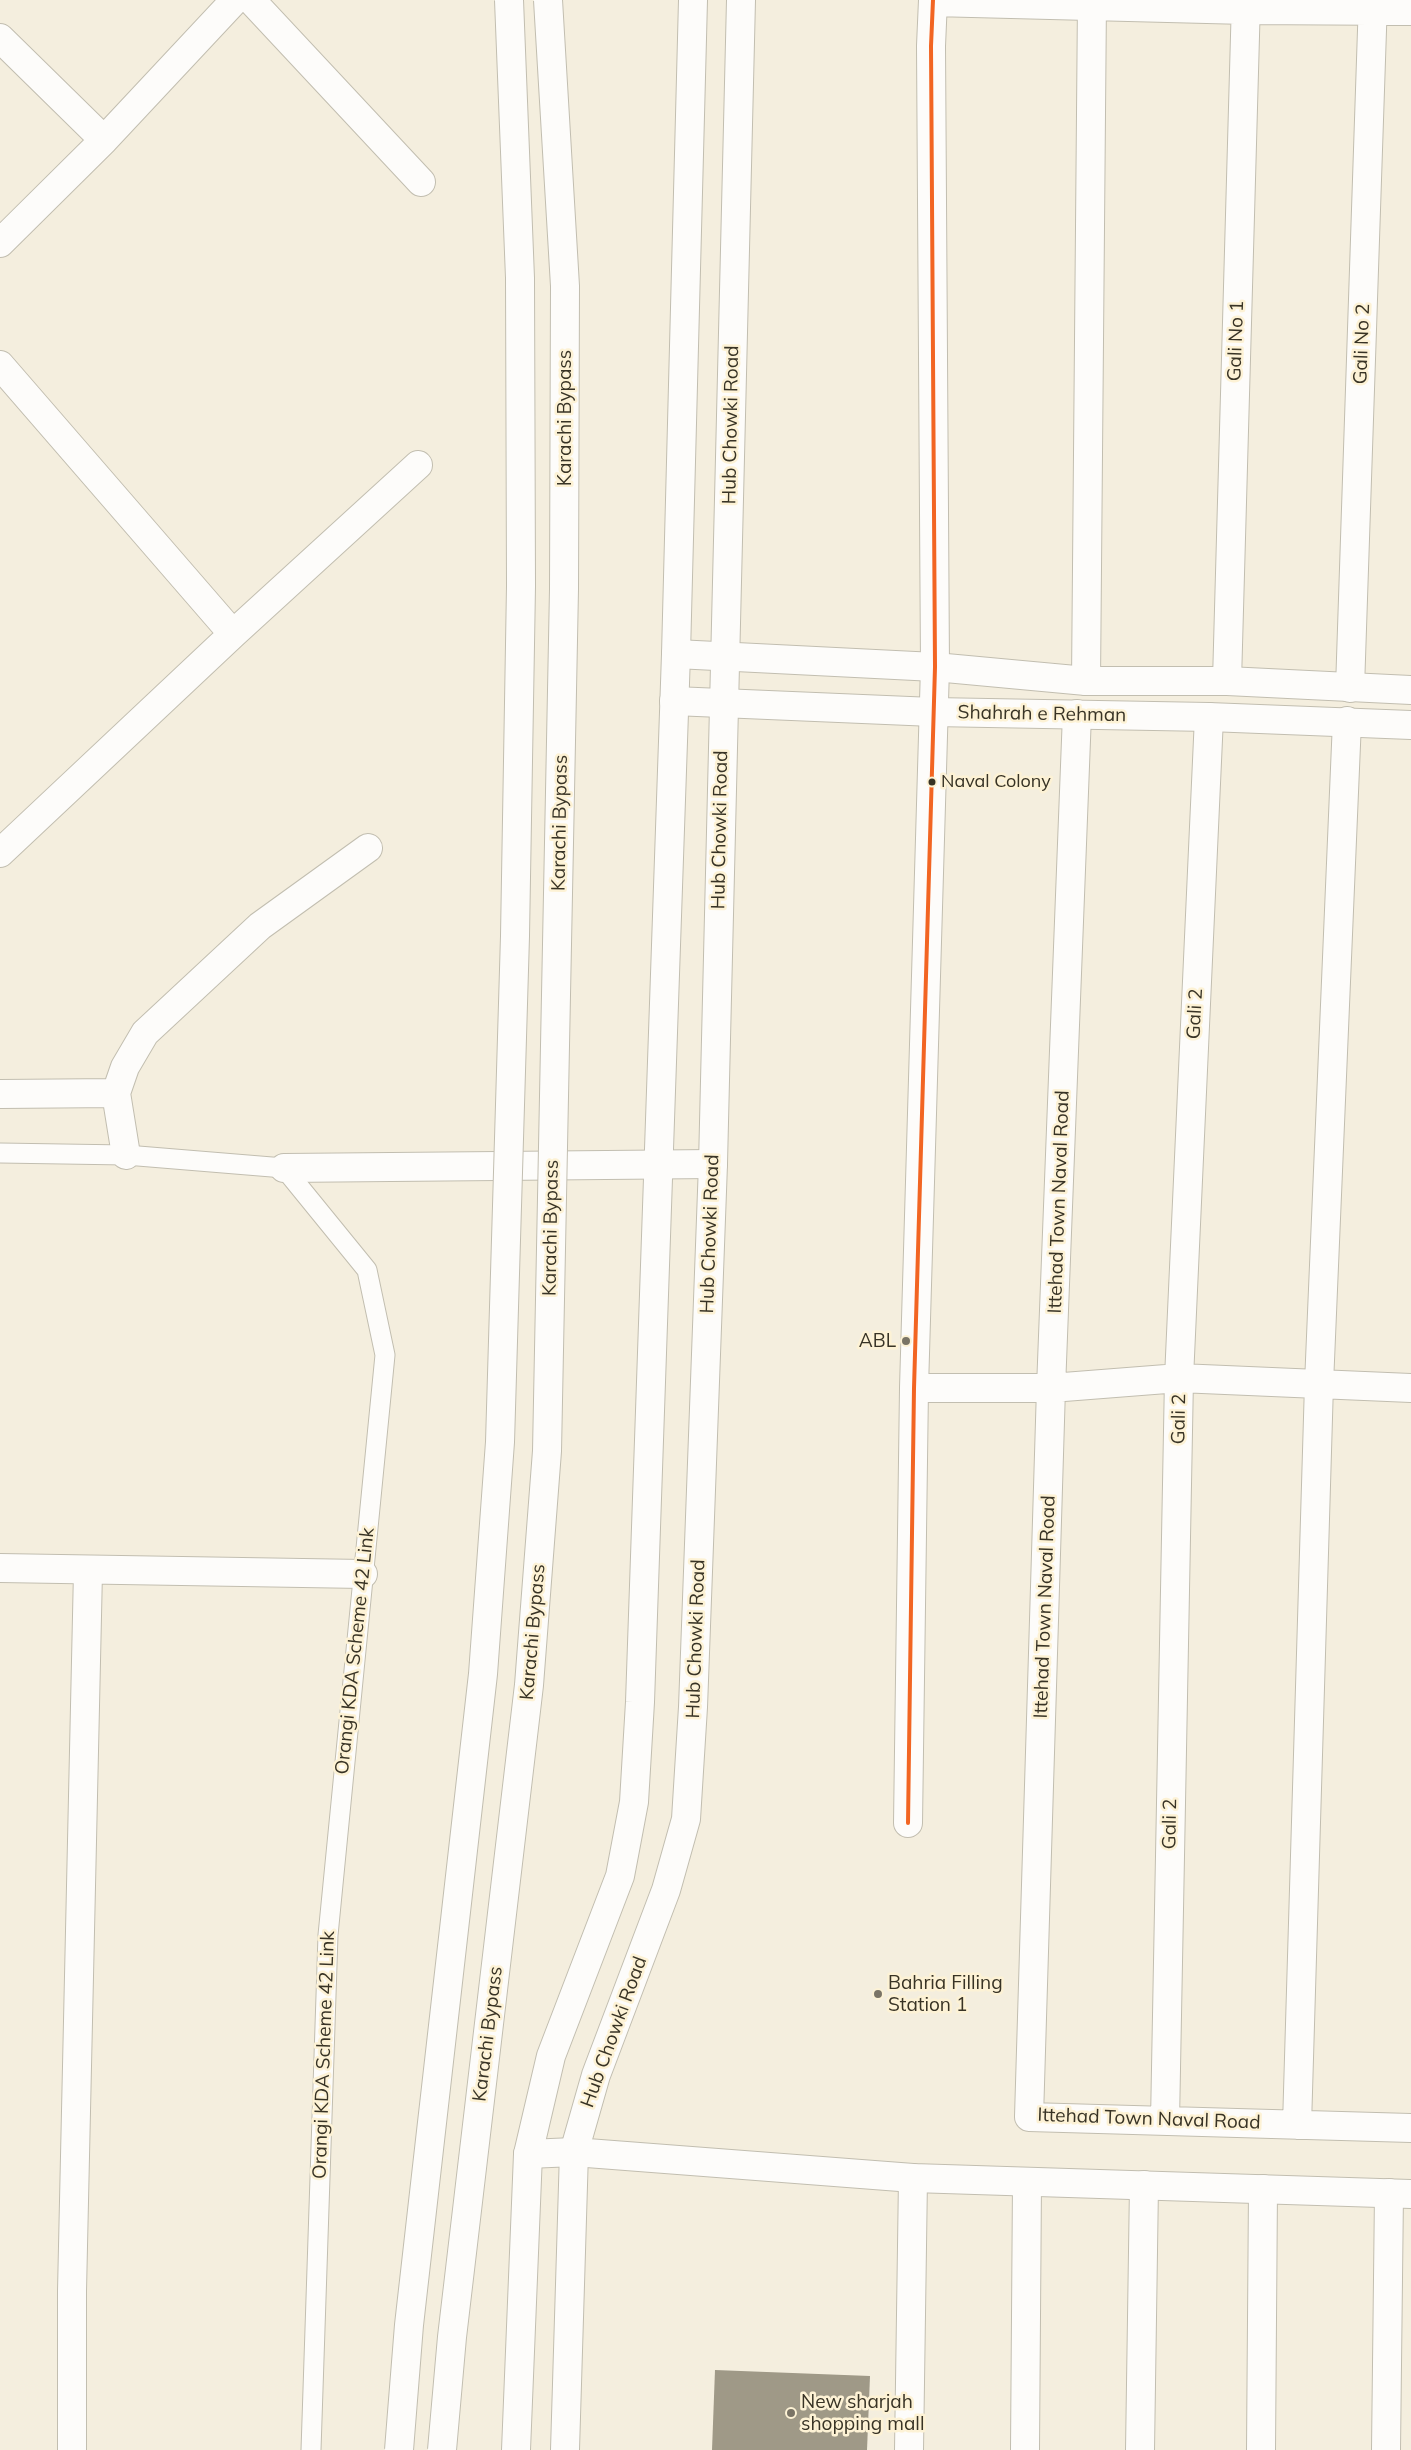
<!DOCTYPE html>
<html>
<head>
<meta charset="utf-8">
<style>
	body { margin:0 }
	canvas { display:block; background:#f4eede }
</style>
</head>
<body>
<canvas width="1411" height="2450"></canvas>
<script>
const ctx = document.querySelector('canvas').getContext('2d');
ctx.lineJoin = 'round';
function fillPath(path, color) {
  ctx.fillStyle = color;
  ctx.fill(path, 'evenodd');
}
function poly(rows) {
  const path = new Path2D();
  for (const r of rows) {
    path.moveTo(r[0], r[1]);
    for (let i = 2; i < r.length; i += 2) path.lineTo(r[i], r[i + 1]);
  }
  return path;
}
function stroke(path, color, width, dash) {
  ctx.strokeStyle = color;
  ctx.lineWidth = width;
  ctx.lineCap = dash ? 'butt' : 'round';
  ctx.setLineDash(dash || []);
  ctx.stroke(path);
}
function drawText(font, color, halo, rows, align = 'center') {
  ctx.font = font + ' Mulish,sans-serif';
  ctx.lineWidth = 5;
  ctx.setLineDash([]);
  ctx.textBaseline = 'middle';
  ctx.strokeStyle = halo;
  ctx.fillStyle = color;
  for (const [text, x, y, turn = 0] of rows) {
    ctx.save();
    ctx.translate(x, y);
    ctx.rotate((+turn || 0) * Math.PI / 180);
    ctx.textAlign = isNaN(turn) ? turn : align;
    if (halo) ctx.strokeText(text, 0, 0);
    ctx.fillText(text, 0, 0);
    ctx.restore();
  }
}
fillPath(poly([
	[715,2370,870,2376,867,2450,712,2450]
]), '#9f9987');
const lane = poly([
	[0,1153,126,1155,284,1168,367,1270,385,1355,328,1935,311,2450]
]);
const street = poly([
	[251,0,421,182],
	[933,2,1246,10,1411,11],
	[0,38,104,140],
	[0,243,104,140,235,0],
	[0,365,233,634],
	[1086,681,1092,0],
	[1227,681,1246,0],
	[1350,688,1373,0],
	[1077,714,1051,1388,1029,2117,1411,2128],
	[0,853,233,634,418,465],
	[0,1094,116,1093],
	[126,1155,116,1093,125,1067,145,1033,260,926,368,848],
	[284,1168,713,1164],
	[914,1388,1051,1388,1179,1378,1411,1388],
	[0,1568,363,1574],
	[908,1823,914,1388,935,667,931,46,933,0],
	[1165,2121,1179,1378,1209,717],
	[1297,2125,1319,1384,1347,721],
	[72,2450,72,2291,88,1571],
	[909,2450,913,2178],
	[1025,2450,1027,2182],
	[1140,2450,1144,2185],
	[1261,2450,1263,2189],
	[1386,2450,1389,2193]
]);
const secondary = poly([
	[676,654,935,667,1086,681,1227,681,1411,690],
	[674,701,933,712,1209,717,1411,725],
	[528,2154,574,2152,913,2178,1411,2194]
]);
const highway = poly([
	[516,2450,528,2154,551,2056,620,1876,634,1802,640,1702,676,654,693,0],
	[565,2450,574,2152,596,2075,666,1890,686,1819,693,1707,713,1164,741,0]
]);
stroke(lane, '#c2beb0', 21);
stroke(street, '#c2beb0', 30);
stroke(secondary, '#c2beb0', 30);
stroke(highway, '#c2beb0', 30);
stroke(lane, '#fdfcfa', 19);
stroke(street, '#fdfcfa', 28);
stroke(secondary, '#fdfcfa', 28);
stroke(highway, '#fdfcfa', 28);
const highwayBridge = poly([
	[399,2450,409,2325,483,1674,500,1442,515,936,521,586,520,278,509,0],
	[442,2450,452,2337,529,1685,547,1451,564,589,565,286,548,0]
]);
stroke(highwayBridge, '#c2beb0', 30, []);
stroke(highwayBridge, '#fdfcfa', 28);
stroke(poly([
	[908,1823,914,1388,935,667,931,46,933,0]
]), '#f26522', 4);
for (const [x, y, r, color] of [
	[932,782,4.5,"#383325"],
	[906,1341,5,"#7a7466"],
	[878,1994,5,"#7a7466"],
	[791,2413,5,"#7a7466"]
]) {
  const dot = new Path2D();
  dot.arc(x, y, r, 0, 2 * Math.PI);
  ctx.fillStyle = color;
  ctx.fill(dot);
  stroke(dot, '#fdf2d5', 2);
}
drawText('18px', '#383325', '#fdf2d5', [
	["Naval Colony",941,782]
], 'left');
drawText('19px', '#383325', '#fdf2d5', [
	["Gali No 1",1236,341,-88],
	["Gali No 2",1362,344,-88],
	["Karachi Bypass",565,418,-90],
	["Hub Chowki Road",731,425,-89],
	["Shahrah e Rehman",1042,714,1],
	["Karachi Bypass",560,823,-89],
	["Hub Chowki Road",720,830,-89],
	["Gali 2",1195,1014,-87],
	["Ittehad Town Naval Road",1059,1202,-88],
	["Karachi Bypass",551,1228,-89],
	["Hub Chowki Road",710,1234,-88],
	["Gali 2",1179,1419,-89],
	["Ittehad Town Naval Road",1045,1607,-88],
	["Karachi Bypass",533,1632,-85],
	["Hub Chowki Road",696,1639,-88],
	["Orangi KDA Scheme 42 Link",355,1651,-84],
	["Gali 2",1170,1824,-89],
	["Hub Chowki Road",614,2032,-70],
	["Karachi Bypass",488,2034,-83],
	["Orangi KDA Scheme 42 Link",324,2055,-88],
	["Ittehad Town Naval Road",1149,2119,2]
]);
drawText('19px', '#383325', '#fdf2d5', [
	["ABL",896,1341,"right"],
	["Bahria Filling",888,1983],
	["Station 1",888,2005],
	["New sharjah",801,2402],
	["shopping mall",801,2424]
], 'left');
</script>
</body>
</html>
